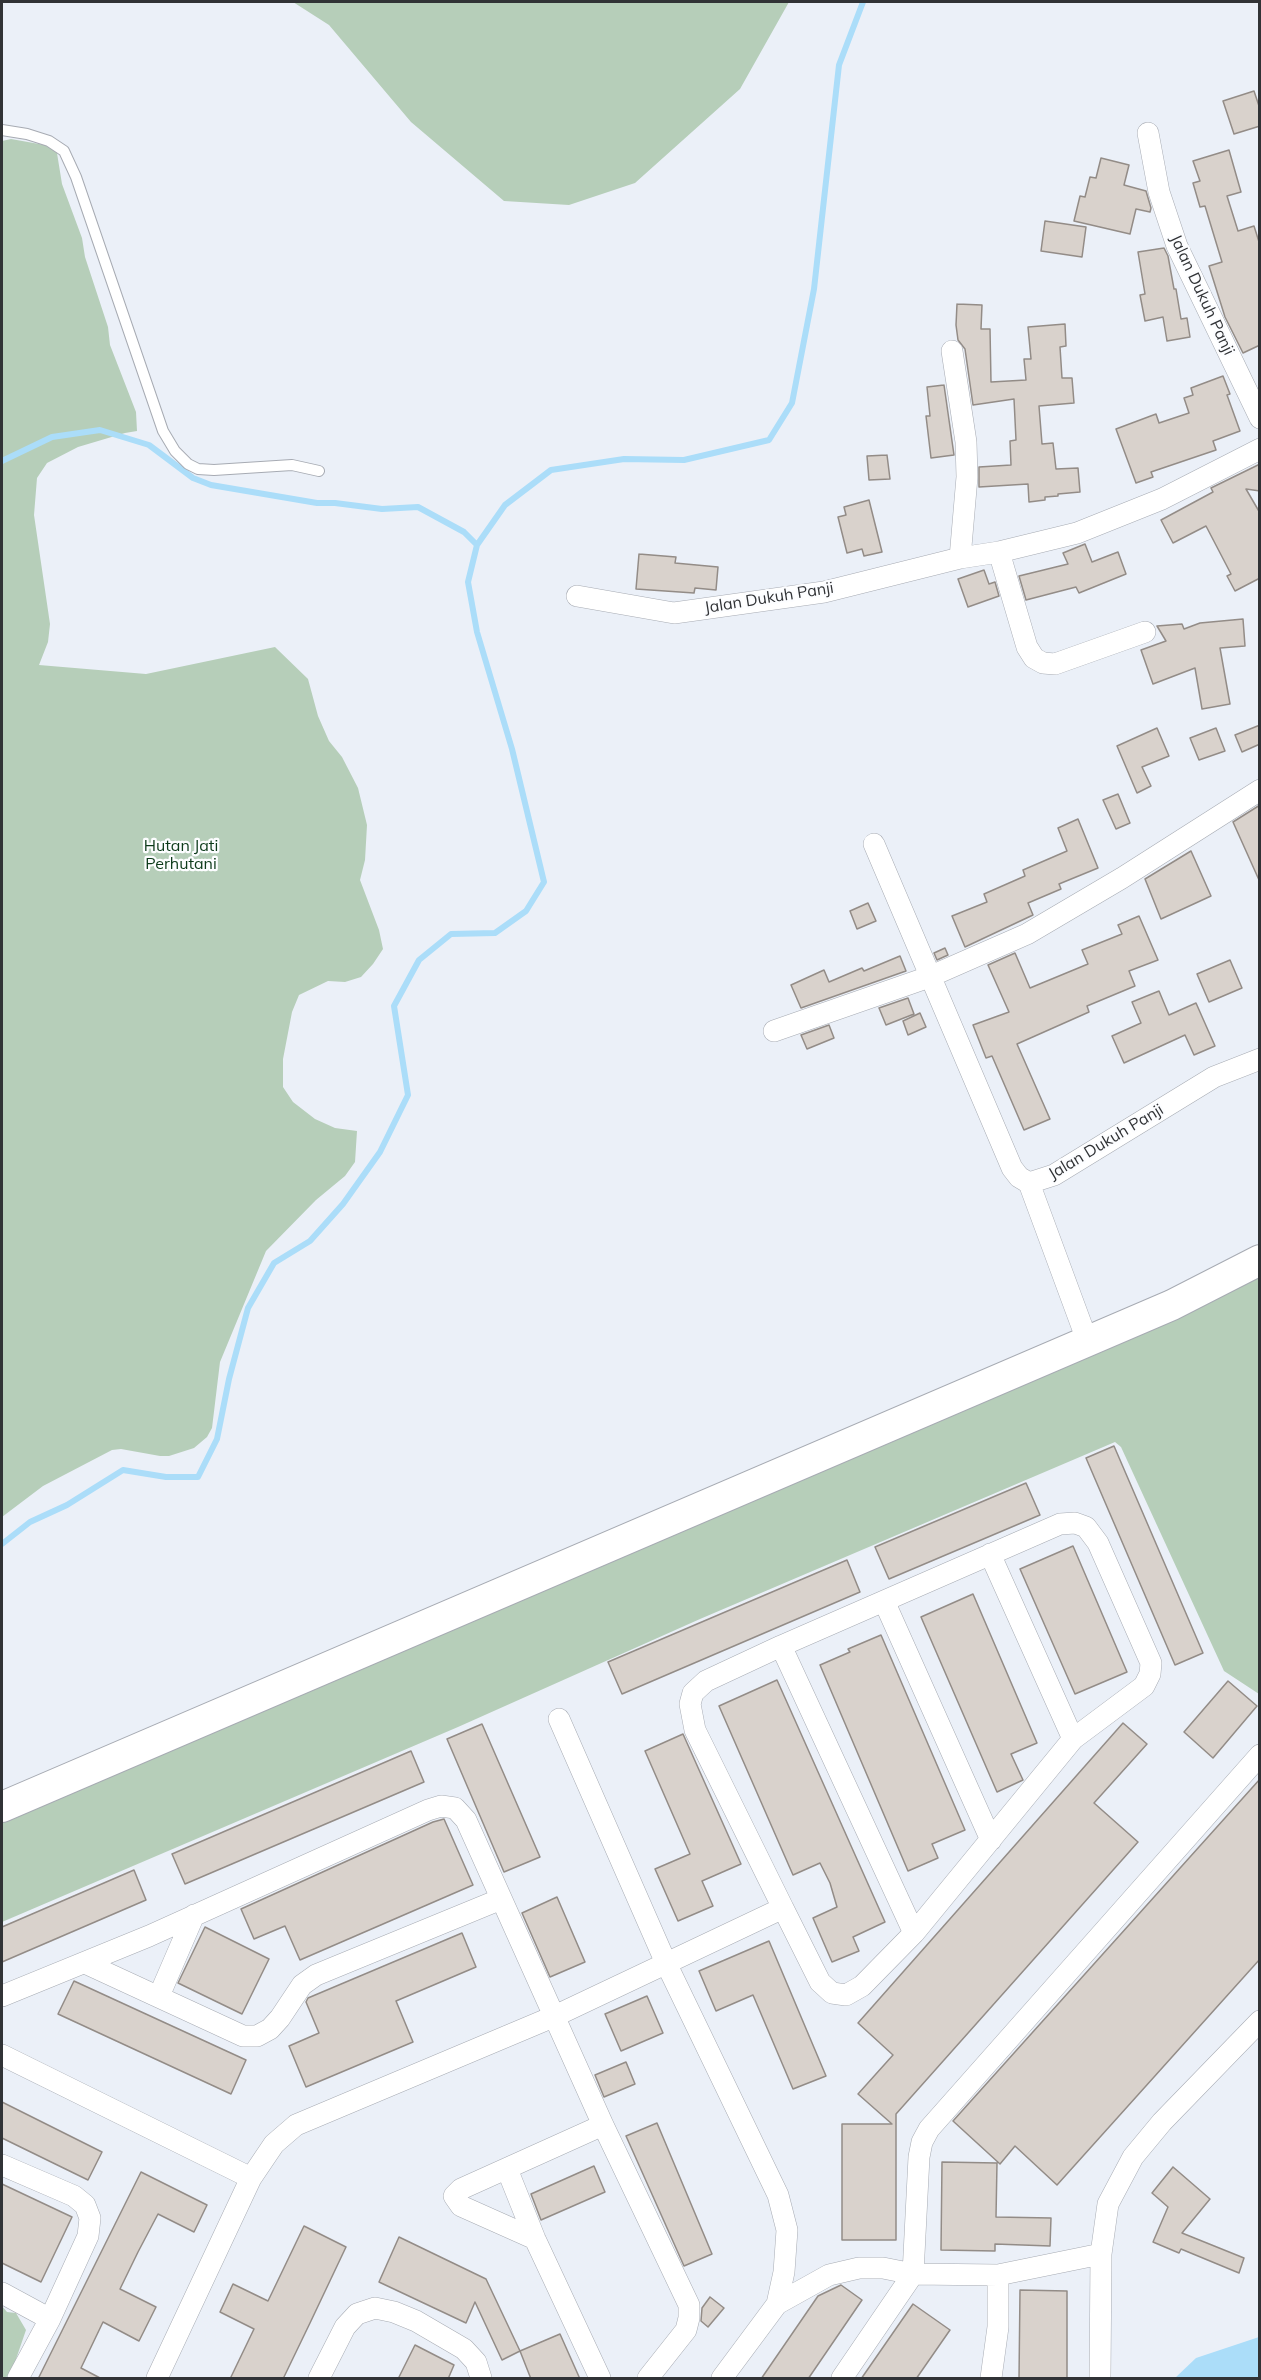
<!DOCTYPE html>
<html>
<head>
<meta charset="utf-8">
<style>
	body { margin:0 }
	#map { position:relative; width:1261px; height:2380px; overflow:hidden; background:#ebf0f8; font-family:Mulish,sans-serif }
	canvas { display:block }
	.frame { position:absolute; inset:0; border:3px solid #313336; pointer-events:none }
</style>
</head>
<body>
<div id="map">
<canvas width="1261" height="2380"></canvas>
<div class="frame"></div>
</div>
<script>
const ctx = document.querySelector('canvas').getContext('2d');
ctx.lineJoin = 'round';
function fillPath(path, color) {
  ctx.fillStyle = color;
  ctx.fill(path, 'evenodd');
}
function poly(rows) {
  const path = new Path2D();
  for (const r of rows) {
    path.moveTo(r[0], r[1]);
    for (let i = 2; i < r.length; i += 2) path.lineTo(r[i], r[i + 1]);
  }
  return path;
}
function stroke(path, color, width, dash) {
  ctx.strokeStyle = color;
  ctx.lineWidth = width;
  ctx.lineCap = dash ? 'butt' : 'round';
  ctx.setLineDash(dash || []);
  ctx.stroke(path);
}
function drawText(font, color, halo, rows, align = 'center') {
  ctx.font = font + ' Mulish,sans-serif';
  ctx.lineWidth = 4.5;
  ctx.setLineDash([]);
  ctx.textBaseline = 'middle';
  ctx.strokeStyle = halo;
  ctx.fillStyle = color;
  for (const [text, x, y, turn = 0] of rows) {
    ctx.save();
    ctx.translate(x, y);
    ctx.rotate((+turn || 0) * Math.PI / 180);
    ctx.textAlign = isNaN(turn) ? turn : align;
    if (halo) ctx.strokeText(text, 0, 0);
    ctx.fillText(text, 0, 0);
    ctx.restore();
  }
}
fillPath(poly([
	[293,2,789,2,740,89,635,183,569,205,504,201,411,122,329,25],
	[11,139,56,147,62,184,82,238,85,257,108,327,110,345,136,412,137,431,125,433,78,447,47,463,37,478,34,515,50,624,48,642,39,665,146,674,275,647,308,679,318,716,329,741,342,757,358,788,367,825,365,860,360,880,379,930,383,949,373,964,361,977,345,982,328,981,299,995,292,1012,283,1059,283,1087,293,1102,315,1119,335,1128,357,1131,355,1162,345,1176,316,1200,266,1251,220,1362,212,1428,207,1437,194,1448,169,1456,160,1456,121,1449,112,1450,43,1486,2,1517,2,141],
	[1259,1272,1259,1694,1224,1671,1121,1447,1115,1442,700,1619,458,1727,2,1922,2,1820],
	[2,2306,7,2312,16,2313,26,2330,15,2362,6,2378,2,2378]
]), '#b6ceb9');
fillPath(poly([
	[1259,2337,1259,2378,1175,2378,1196,2358]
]), '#abddf9');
stroke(poly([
	[2,461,52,437,100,430,149,445,193,478,211,485,317,503,335,503,382,509,418,507,464,532,477,545],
	[2,1544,30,1522,67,1505,123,1470,166,1477,198,1477,217,1439,229,1379,248,1308,274,1263,310,1241,343,1204,380,1152,408,1095,394,1006,419,960,451,934,495,933,526,911,544,882,512,749,477,632,468,582,477,545,505,505,551,470,624,459,684,460,769,440,792,403,814,289,839,65,863,2]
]), '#abddf9', 6);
const building = poly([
	[1254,91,1260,109,1260,126,1234,134,1223,101,1254,91],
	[1229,150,1241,192,1227,196,1238,231,1254,226,1260,245,1260,345,1243,353,1225,317,1209,266,1222,262,1205,206,1200,207,1193,183,1200,181,1193,161,1229,150],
	[1101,158,1129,165,1124,185,1146,191,1151,208,1150,212,1136,209,1130,234,1074,221,1080,196,1085,197,1090,177,1096,178,1101,158],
	[1045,221,1086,227,1082,257,1041,251,1045,221],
	[1164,248,1168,256,1174,289,1176,289,1181,319,1187,318,1190,337,1167,341,1163,317,1145,321,1140,295,1145,294,1138,252,1164,248],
	[957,304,982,305,981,329,990,329,991,382,1026,380,1024,359,1031,359,1028,327,1065,324,1066,346,1060,347,1062,378,1072,378,1074,403,1039,406,1042,444,1053,443,1056,469,1078,468,1080,492,1058,494,1058,496,1045,497,1045,500,1029,502,1028,484,979,487,979,467,1011,465,1010,441,1016,440,1014,399,973,405,965,349,958,340,956,325,957,304],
	[1223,376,1230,394,1227,395,1240,431,1213,441,1216,450,1151,472,1153,477,1136,483,1116,429,1156,414,1159,423,1189,413,1184,398,1193,395,1191,388,1223,376],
	[944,385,954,455,931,458,926,416,930,416,927,387,944,385],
	[887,455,890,479,869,480,867,456,887,455],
	[1260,464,1260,491,1246,489,1260,513,1260,578,1235,591,1227,576,1231,574,1206,526,1173,543,1161,520,1213,492,1211,488,1260,464],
	[869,500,882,552,864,556,862,549,847,553,838,517,846,515,844,507,869,500],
	[1085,544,1092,562,1118,552,1126,574,1079,593,1076,587,1026,600,1019,576,1068,564,1063,553,1085,544],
	[639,554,676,557,675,563,718,567,716,590,695,588,694,593,636,589,639,554],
	[984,570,989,584,995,582,999,596,968,607,958,579,984,570],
	[1243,619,1245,646,1220,648,1230,704,1202,709,1195,668,1153,684,1141,650,1166,641,1157,626,1182,624,1184,629,1200,623,1243,619],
	[1260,725,1260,744,1242,752,1235,735,1260,725],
	[1157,728,1169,756,1142,767,1151,786,1137,793,1117,746,1157,728],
	[1216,728,1225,751,1199,760,1190,738,1216,728],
	[1118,794,1130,823,1116,829,1103,800,1118,794],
	[1260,805,1260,880,1259,880,1233,822,1260,805],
	[1078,819,1098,868,1059,884,1061,889,1028,903,1033,915,965,947,952,916,987,902,984,894,1025,876,1023,870,1067,851,1058,828,1078,819],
	[1191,851,1211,896,1161,919,1145,879,1191,851],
	[868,903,876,921,857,929,850,911,868,903],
	[1139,916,1158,960,1129,971,1135,986,1087,1006,1089,1012,1017,1044,1050,1119,1024,1130,992,1056,986,1058,973,1025,1009,1012,988,965,1015,953,1030,988,1088,964,1082,950,1122,934,1118,925,1139,916],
	[945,948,948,955,937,960,934,953,945,948],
	[900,956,906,971,801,1008,791,985,824,970,829,982,862,968,864,971,900,956],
	[1230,960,1242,988,1209,1002,1197,974,1230,960],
	[1159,991,1169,1015,1196,1003,1215,1046,1194,1055,1185,1035,1124,1063,1112,1036,1141,1023,1132,1002,1159,991],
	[908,998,914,1014,886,1025,879,1008,908,998],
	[920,1013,926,1027,908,1035,903,1021,920,1013],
	[829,1025,834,1038,807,1049,801,1035,829,1025],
	[1114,1446,1203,1653,1175,1665,1086,1458,1114,1446],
	[1026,1483,1040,1515,889,1579,875,1547,1026,1483],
	[1073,1546,1127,1672,1075,1694,1020,1569,1073,1546],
	[847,1560,860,1592,622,1694,608,1662,847,1560],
	[973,1594,1037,1743,1011,1754,1023,1780,997,1792,921,1617,973,1594],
	[881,1635,965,1830,932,1844,938,1858,908,1871,820,1665,850,1652,848,1649,881,1635],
	[777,1680,885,1922,853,1937,859,1951,832,1962,813,1918,837,1907,830,1883,820,1863,793,1875,719,1706,777,1680],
	[1228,1681,1257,1706,1213,1758,1184,1732,1228,1681],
	[1123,1723,1147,1744,1094,1803,1138,1842,896,2114,896,2240,842,2240,842,2124,892,2124,858,2094,893,2055,858,2023,1123,1723],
	[482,1724,540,1857,504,1872,447,1739,482,1724],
	[683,1734,741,1864,702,1881,713,1906,678,1921,655,1869,690,1854,645,1751,683,1734],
	[411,1751,424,1782,185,1884,172,1854,411,1751],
	[1260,1779,1260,1959,1057,2185,1015,2146,1000,2164,953,2121,1260,1779],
	[444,1819,473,1885,300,1960,285,1926,254,1939,241,1909,433,1822,444,1819],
	[134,1870,146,1900,2,1962,2,1927,134,1870],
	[557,1897,585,1962,550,1977,522,1913,557,1897],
	[205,1927,269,1959,242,2014,178,1983,205,1927],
	[462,1933,476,1967,396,2001,413,2042,306,2087,289,2046,319,2033,306,2002,308,1998,462,1933],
	[769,1941,826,2076,793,2089,753,1995,716,2011,699,1971,769,1941],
	[74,1981,246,2060,231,2094,58,2014,74,1981],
	[647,1996,663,2033,621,2051,605,2014,647,1996],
	[626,2062,635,2084,604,2097,595,2075,626,2062],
	[2,2102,102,2152,88,2180,2,2138,2,2102],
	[657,2123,712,2254,684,2266,626,2136,657,2123],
	[942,2162,997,2163,996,2217,1051,2218,1050,2246,995,2244,995,2251,941,2250,942,2162],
	[594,2166,605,2192,541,2220,531,2194,594,2166],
	[1173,2167,1210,2199,1182,2233,1244,2258,1239,2273,1181,2249,1179,2253,1153,2242,1168,2207,1152,2193,1173,2167],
	[141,2172,207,2205,194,2232,158,2214,138,2252,120,2289,156,2307,139,2341,103,2322,81,2368,102,2379,38,2379,141,2172],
	[2,2184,72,2217,41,2282,2,2263,2,2184],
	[304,2226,346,2247,310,2323,283,2379,230,2379,254,2329,220,2312,233,2284,268,2301,304,2226],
	[399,2237,486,2279,520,2351,502,2360,475,2302,466,2323,379,2282,399,2237],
	[841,2285,862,2300,808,2379,761,2379,818,2296,841,2285],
	[1020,2290,1067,2291,1067,2379,1019,2379,1020,2290],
	[710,2297,724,2308,708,2327,701,2321,702,2308,710,2297],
	[913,2304,950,2330,916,2379,861,2379,913,2304],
	[560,2334,580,2379,531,2379,520,2351,560,2334],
	[415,2345,454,2365,448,2379,398,2379,415,2345]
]);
fillPath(building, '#d9d2cc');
stroke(building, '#938c87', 1.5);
const service = poly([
	[2,130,27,134,49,141,64,151,76,177,163,431,175,451,188,464,198,469,214,470,292,465,319,471]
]);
const minor = poly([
	[1148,133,1159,192,1177,246,1260,418],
	[952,351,966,442,967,477,960,558],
	[999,552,1027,647,1034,658,1043,663,1055,664,1145,632],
	[577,596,674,613,824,592,960,558,999,552,1077,533,1162,499,1260,449],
	[874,844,1012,1168,1019,1177,1029,1183,1054,1175,1214,1077,1260,1059],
	[774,1031,929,977,1027,934,1122,878,1260,790],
	[1029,1183,1087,1340],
	[990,1554,1073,1739],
	[884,1601,991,1840],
	[781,1646,914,1933],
	[559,1719,666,1963,778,2195,787,2230,784,2272,777,2304],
	[85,1963,243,2036,257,2036,270,2029,280,2018,302,1985,316,1975,501,1899],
	[2,1996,149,1936,428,1810,441,1806,455,1808,466,1820,603,2125,689,2305,689,2318,686,2330,648,2378],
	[159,1996,194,1915],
	[2,2055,251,2178],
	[2,2165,74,2196,85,2205,90,2218,88,2236,50,2319,18,2378],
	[507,2169,535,2239,600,2378],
	[535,2239,461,2206,454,2196,461,2189,603,2125],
	[2,2293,50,2319],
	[157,2378,251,2178,274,2144,296,2125,555,2016,783,1908,695,1730,690,1704,693,1693,706,1681,781,1646,1060,1524,1075,1523,1086,1527,1098,1543,1151,1663,1150,1674,1144,1686,1073,1739,914,1933,862,1986,846,1995,832,1993,820,1982,783,1908],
	[319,2378,345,2327,357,2314,375,2308,394,2312,416,2321,464,2349,476,2362,481,2378],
	[722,2378,777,2304,829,2275,859,2268,883,2268,913,2274,998,2275,1101,2254,1108,2204,1133,2157,1162,2122,1260,2021],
	[842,2378,913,2274,919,2157,922,2142,929,2129,1260,1755],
	[991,2378,998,2327,998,2275],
	[1100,2378,1101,2254]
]);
const secondary = poly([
	[2,1807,1172,1305,1260,1260]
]);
stroke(service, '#a7abb3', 12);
stroke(minor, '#a7abb3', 22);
stroke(secondary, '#a7abb3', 32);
stroke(service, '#fff', 10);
stroke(minor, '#fff', 21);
stroke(secondary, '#fff', 30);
drawText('16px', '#313336', '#fcfdff', [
	["Jalan Dukuh Panji",1202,295,65],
	["Jalan Dukuh Panji",769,598,-9],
	["Jalan Dukuh Panji",1106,1142,-31]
]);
drawText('16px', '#0c3a19', '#fcfdff', [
	["Hutan Jati",181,846],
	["Perhutani",181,864]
]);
</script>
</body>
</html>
